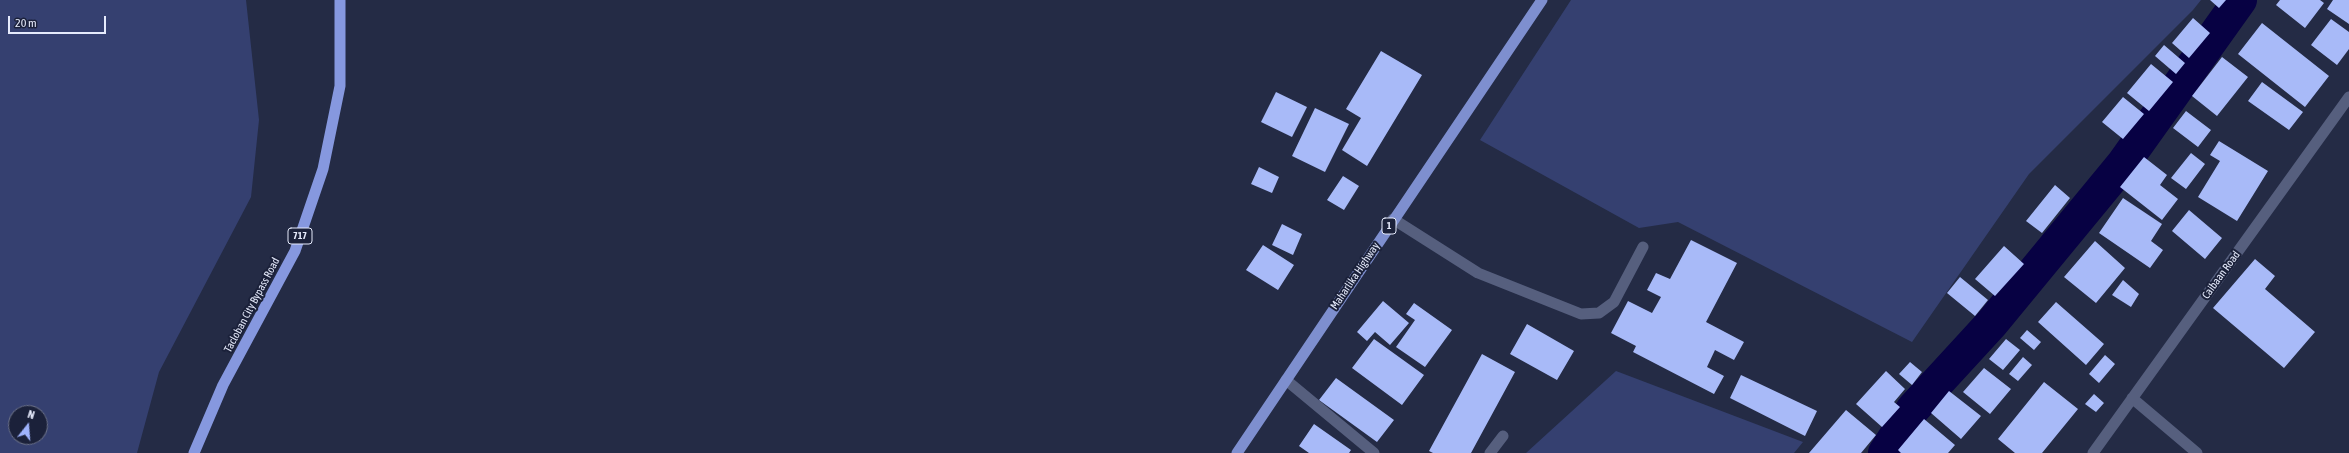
<!DOCTYPE html>
<html>
<head>
<meta charset="utf-8">
<style>
	body { margin:0 }
	#map { position:relative; width:2349px; height:453px; overflow:hidden; background:#242b45; font-family:"Asap Condensed",sans-serif }
	canvas { display:block }
	.north { position:absolute; left:8px; top:405px; width:40px; height:40px; box-sizing:border-box; background:#1b213a; border:1px solid #6c7288; border-radius:50%; rotate:17deg; font-size:11px; font-weight:700; line-height:16px; text-align:center; color:#e6ebfc }
	.north::after { content:''; display:block; margin:auto; width:14px; height:18px; background:#9fb3fd; clip-path:polygon(50% 0,100% 100%,50% 72%,0 100%) }
	.scale { position:absolute; left:8px; top:16px; width:98px; height:18px; box-sizing:border-box; border:2px solid #e6ebfc; border-top:0; padding-left:5px; font-size:12px; line-height:14px; white-space:nowrap; color:#e6ebfc; -webkit-text-stroke:3px #1b213a; paint-order:stroke }
</style>
</head>
<body>
<div id="map">
<canvas width="2349" height="453"></canvas>
<div class="north">N</div>
<div class="scale">20 m</div>
</div>
<script>
const ctx = document.querySelector('canvas').getContext('2d');
ctx.lineJoin = 'round';
function fillPath(path, color) {
  ctx.fillStyle = color;
  ctx.fill(path, 'evenodd');
}
function poly(rows) {
  const path = new Path2D();
  for (const r of rows) {
    path.moveTo(r[0], r[1]);
    for (let i = 2; i < r.length; i += 2) path.lineTo(r[i], r[i + 1]);
  }
  return path;
}
function stroke(path, color, width, dash) {
  ctx.strokeStyle = color;
  ctx.lineWidth = width;
  ctx.lineCap = dash ? 'butt' : 'round';
  ctx.setLineDash(dash || []);
  ctx.stroke(path);
}
function drawText(font, color, halo, rows, align = 'center') {
  ctx.font = font + ' "Asap Condensed",sans-serif';
  ctx.lineWidth = 4;
  ctx.setLineDash([]);
  ctx.textBaseline = 'middle';
  ctx.strokeStyle = halo;
  ctx.fillStyle = color;
  for (const [text, x, y, turn = 0] of rows) {
    ctx.save();
    ctx.translate(x, y);
    ctx.rotate((+turn || 0) * Math.PI / 180);
    ctx.textAlign = isNaN(turn) ? turn : align;
    if (halo) ctx.strokeText(text, 0, 0);
    ctx.fillText(text, 0, 0);
    ctx.restore();
  }
}
fillPath(poly([
	[0,0,246,0,259,120,251,197,159,372,137,453,0,453],
	[16,413,40,413,40,437,16,437],
	[1571,0,2201,0,2193,10,2029,174,1912,342,1678,222,1639,228,1480,140],
	[1616,371,1732,415,1803,442,1794,453,1526,453]
]), '#354070');
stroke(poly([
	[1885,453,1913,409,1992,323,2123,164,2240,0]
]), '#070143', 34);
fillPath(poly([
	[2210,0,2226,0,2219,8],
	[2280,0,2320,0,2324,3,2305,28,2276,5],
	[2333,0,2349,0,2349,24,2327,9],
	[2193,18,2210,33,2189,58,2172,43],
	[2331,19,2349,32,2349,49,2337,65,2311,45],
	[2262,23,2329,76,2305,107,2238,54],
	[2164,45,2185,63,2176,74,2155,56],
	[1381,51,1422,75,1367,166,1342,150,1361,118,1346,109],
	[2222,57,2248,77,2217,116,2192,96],
	[2151,64,2173,82,2149,111,2127,93],
	[2262,82,2303,112,2289,130,2248,101],
	[1276,92,1307,107,1292,137,1261,122],
	[2123,97,2144,114,2123,139,2102,122],
	[1315,108,1349,124,1325,172,1292,156],
	[2186,111,2211,130,2198,147,2173,128],
	[2219,141,2268,171,2237,221,2198,197,2220,161,2210,155],
	[2191,153,2205,164,2186,189,2171,178],
	[2144,157,2167,175,2160,185,2178,199,2162,220,2120,187],
	[1259,167,1279,177,1272,193,1251,184],
	[1343,176,1359,186,1344,210,1327,200],
	[2055,185,2070,198,2042,233,2026,221],
	[2123,198,2162,224,2151,241,2163,250,2150,268,2099,233],
	[2189,210,2222,238,2205,259,2172,231],
	[1282,224,1302,234,1293,255,1272,245],
	[1691,240,1737,263,1706,322,1744,342,1734,360,1715,350,1707,367,1724,376,1714,394,1633,352,1636,346,1611,333,1628,301,1652,313,1661,297,1647,290,1656,273,1670,279],
	[2095,241,2125,268,2096,303,2064,277],
	[1263,245,1294,265,1278,290,1246,270],
	[2004,246,2024,264,1995,296,1975,279],
	[2255,259,2275,276,2265,289,2315,332,2284,368,2213,308],
	[1960,277,1988,300,1975,316,1947,293],
	[2123,280,2139,294,2131,307,2112,295],
	[1383,301,1409,323,1390,345,1375,332,1367,341,1357,332],
	[2056,302,2104,344,2086,365,2038,322],
	[1414,303,1452,330,1425,367,1396,347,1415,320,1406,314],
	[1527,324,1574,351,1557,380,1510,354],
	[2027,330,2041,342,2034,350,2020,338],
	[1374,339,1424,375,1402,405,1352,368],
	[2006,339,2020,350,2003,370,1989,359],
	[1482,354,1515,372,1471,453,1433,453,1429,451],
	[2105,355,2115,364,2099,383,2089,374],
	[2023,357,2032,365,2018,381,2009,374],
	[1910,362,1922,372,1912,385,1899,374],
	[1984,368,2011,389,1990,414,1963,392],
	[1886,371,1905,389,1894,402,1900,407,1882,427,1856,404],
	[1741,375,1817,411,1805,436,1730,398],
	[1336,378,1394,420,1377,442,1319,400],
	[2044,382,2078,409,2042,453,2015,453,1998,439],
	[1949,391,1981,416,1961,439,1931,413],
	[2094,394,2104,403,2096,412,2085,404],
	[1846,410,1876,435,1861,453,1809,453],
	[1924,419,1955,445,1948,453,1901,453,1898,450],
	[1314,424,1351,450,1349,453,1309,453,1299,446]
]), '#a8baf8');
stroke(poly([
	[1393,219,1478,273,1581,314,1599,313,1614,302,1643,247],
	[1490,453,1503,436]
]), '#565f7e', 11);
stroke(poly([
	[1286,380,1374,453]
]), '#565f7e', 11);
stroke(poly([
	[2132,398,2197,453],
	[2093,453,2349,97]
]), '#565f7e', 11);
stroke(poly([
	[1237,453,1542,0]
]), '#7e8fcf', 11);
stroke(poly([
	[194,453,223,385,295,251,323,169,340,86,340,0]
]), '#8698df', 11);
for (const [x, y, w] of [
	[1389,226,14],
	[300,236,24]
]) {
  const box = new Path2D();
  box.roundRect(x - w / 2, y - 8, w, 16, 3);
  ctx.fillStyle = '#1b213a';
  ctx.fill(box);
  stroke(box, '#e6ebfc', 1);
}
drawText('bold 10px', '#e6ebfc', null, [
	["1",1389,226],
	["717",300,236]
]);
drawText('11px', '#e6ebfc', '#1b213a', [
	["Caibaan Road",2221,275,-54],
	["Maharlika Highway",1355,276,-56],
	["Tacloban City Bypass Road",252,305,-62]
]);
</script>
</body>
</html>
